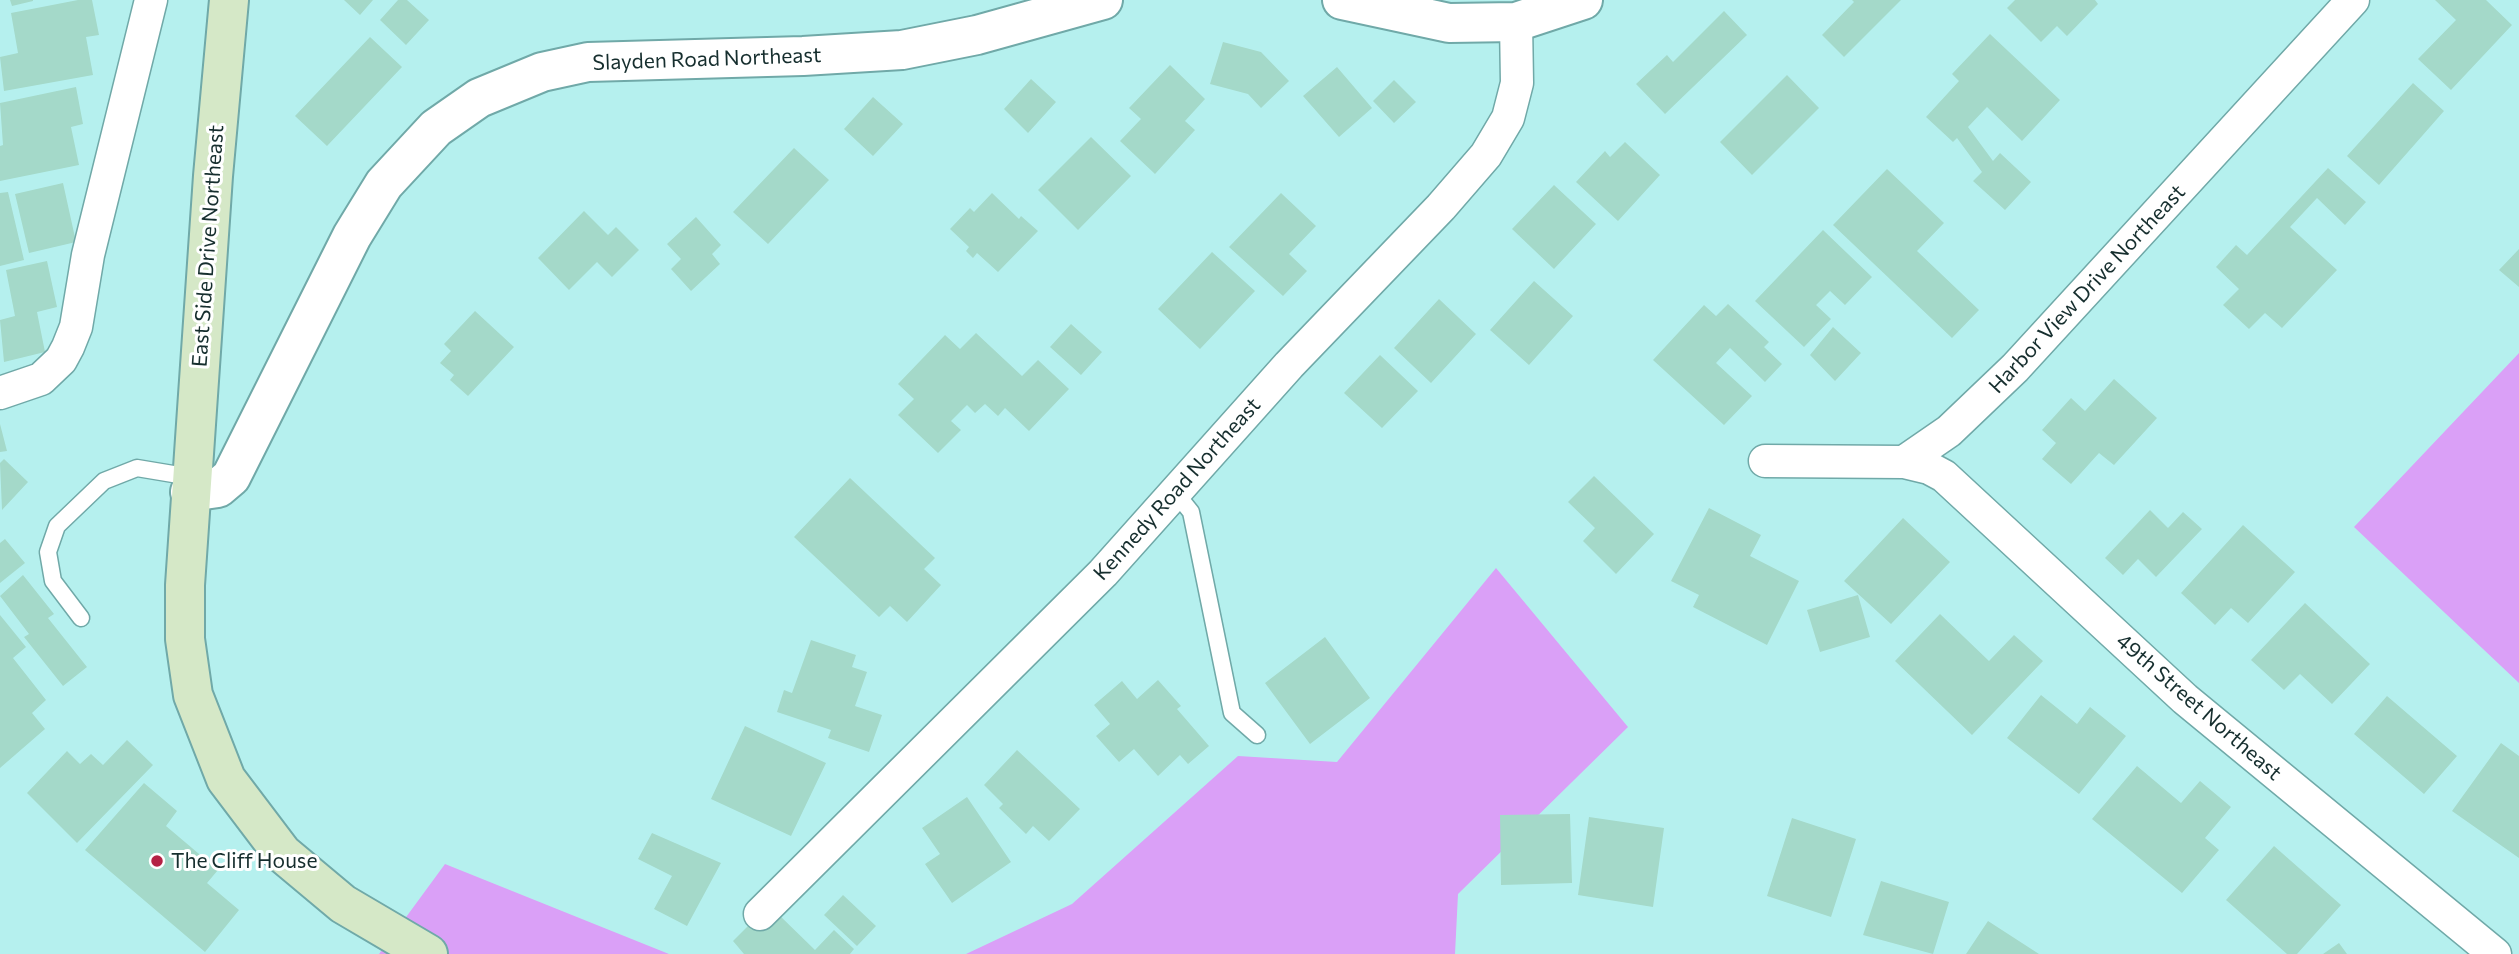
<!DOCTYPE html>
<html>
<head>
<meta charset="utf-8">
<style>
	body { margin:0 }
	canvas { display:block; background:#b5f0ee }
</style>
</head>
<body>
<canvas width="2519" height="954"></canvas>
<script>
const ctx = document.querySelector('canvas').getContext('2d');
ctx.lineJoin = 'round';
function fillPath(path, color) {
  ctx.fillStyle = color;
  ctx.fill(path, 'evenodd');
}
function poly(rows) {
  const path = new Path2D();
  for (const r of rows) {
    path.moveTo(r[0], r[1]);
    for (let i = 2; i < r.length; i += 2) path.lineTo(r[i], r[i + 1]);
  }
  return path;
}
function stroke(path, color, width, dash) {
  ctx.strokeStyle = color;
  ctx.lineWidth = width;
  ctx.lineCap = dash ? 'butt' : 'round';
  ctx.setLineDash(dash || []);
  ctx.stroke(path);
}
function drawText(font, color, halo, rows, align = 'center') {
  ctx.font = font + ' Commissioner,sans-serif';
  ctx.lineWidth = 6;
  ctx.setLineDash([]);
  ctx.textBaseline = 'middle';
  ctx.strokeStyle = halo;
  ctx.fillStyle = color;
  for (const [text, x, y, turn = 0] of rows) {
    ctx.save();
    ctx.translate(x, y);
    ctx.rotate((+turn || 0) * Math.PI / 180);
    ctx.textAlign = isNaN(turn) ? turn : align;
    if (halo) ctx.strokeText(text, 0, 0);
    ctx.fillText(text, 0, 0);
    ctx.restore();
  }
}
fillPath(poly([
	[2519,353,2519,683,2354,527],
	[1496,568,1628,727,1458,894,1455,954,966,954,1072,904,1238,756,1337,762],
	[445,864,669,954,379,954]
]), '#daa0f7');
fillPath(poly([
	[10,0,33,0,33,1,12,6],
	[78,0,92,0,99,35,86,37,93,75,4,91,0,57,18,53,11,13],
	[344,0,373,0,360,15],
	[398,0,407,0,429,20,406,45,380,20],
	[1852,0,1901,0,1844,57,1822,35,1854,2],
	[2015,0,2095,0,2098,4,2067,36,2057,26,2041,42,2007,8],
	[2435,0,2486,0,2512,25,2451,90,2418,59,2456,20],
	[1724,11,1747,35,1665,114,1636,84,1667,55,1673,62],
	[1990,34,2060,100,2022,141,1987,107,1968,127,1993,161,2000,153,2031,182,2005,210,1973,181,1982,172,1957,138,1953,142,1926,117,1959,81,1952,74],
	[370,37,402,67,327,146,295,116],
	[1223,42,1261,52,1289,81,1261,108,1248,94,1210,84],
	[1170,65,1205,99,1185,121,1195,130,1155,174,1120,141,1141,119,1129,108],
	[1337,67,1372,108,1339,137,1303,96],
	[1787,75,1819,108,1752,175,1720,142],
	[1031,79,1056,102,1028,133,1004,109],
	[1394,80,1416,102,1394,123,1373,101],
	[2413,83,2444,111,2379,185,2347,156],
	[76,87,83,124,71,127,79,165,0,181,0,146,3,145,0,103],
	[873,97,903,124,873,156,844,129],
	[1091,137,1131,176,1078,230,1038,190],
	[1625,142,1660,175,1618,221,1576,182,1605,151,1610,157],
	[794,148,829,180,768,244,733,212],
	[2328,168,2366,202,2345,225,2317,198,2290,227,2337,270,2282,328,2265,313,2249,329,2223,305,2239,289,2216,267,2236,245,2247,255],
	[1887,169,1944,223,1917,251,1979,310,1952,338,1833,225],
	[63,183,76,242,29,253,15,194],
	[1554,185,1596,224,1554,269,1512,229],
	[8,192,24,260,0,266,0,193],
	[992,193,1019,219,1021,216,1038,231,998,272,977,253,973,258,966,251,969,247,950,229,970,208,974,212],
	[1281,193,1316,226,1289,254,1307,271,1283,296,1229,247],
	[584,211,608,235,616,227,639,250,612,277,597,262,569,290,538,258],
	[696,217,721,245,712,254,720,264,691,291,671,269,681,259,667,244],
	[1823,230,1872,277,1845,305,1830,291,1816,305,1831,319,1804,347,1755,301],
	[2519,249,2519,287,2499,270],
	[1212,252,1255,291,1200,349,1158,309],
	[47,261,57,307,37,312,45,352,4,362,0,320,15,316,6,270],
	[1534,281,1573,316,1529,365,1490,330],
	[1439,299,1476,334,1431,383,1394,348],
	[1728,304,1769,342,1764,347,1782,364,1765,382,1730,348,1716,363,1752,396,1724,425,1653,360,1704,305,1716,316],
	[475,311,514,347,468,396,450,380,454,375,440,363,451,351,444,344],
	[1071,324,1102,352,1081,375,1050,347],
	[1833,327,1861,353,1835,381,1810,355],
	[976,333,1022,376,1038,360,1069,389,1029,431,1005,408,998,416,985,404,975,413,967,405,951,421,961,430,938,453,898,415,914,399,898,384,945,335,960,349],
	[1380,355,1418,391,1382,428,1344,393],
	[2114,379,2157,418,2114,465,2099,453,2071,484,2042,459,2056,443,2042,430,2071,398,2085,411],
	[0,424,7,451,0,452],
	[4,459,28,482,2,510,0,463],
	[1594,476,1654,534,1616,574,1583,541,1595,528,1568,502],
	[850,478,935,558,924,569,941,585,907,622,890,606,879,617,794,537],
	[1709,508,1761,535,1750,556,1799,581,1767,645,1693,607,1699,595,1671,581],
	[2150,510,2168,528,2183,512,2202,529,2156,577,2138,559,2123,575,2105,558],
	[1903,518,1950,562,1891,624,1844,581],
	[2243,525,2295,572,2248,623,2231,608,2215,625,2181,593],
	[5,539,25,563,0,583,0,543],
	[23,575,54,614,48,618,87,667,63,686,24,637,29,634,0,596],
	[1858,595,1870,637,1820,652,1807,610],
	[2305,603,2370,664,2332,704,2300,674,2284,690,2251,660],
	[1940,614,1989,661,2014,635,2043,661,1972,735,1895,661],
	[0,615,26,647,13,658,46,700,32,713,45,729,0,768],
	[1325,637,1370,698,1310,744,1265,683],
	[811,640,856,655,852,667,867,672,855,706,882,715,869,752,828,738,831,730,777,712,784,690,792,693],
	[1158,680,1181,706,1177,709,1209,746,1188,764,1180,755,1158,776,1134,749,1119,762,1096,736,1110,724,1094,705,1122,681,1137,699],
	[2041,695,2077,724,2090,707,2126,736,2079,794,2007,738],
	[2387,696,2457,756,2424,794,2354,734],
	[745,726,826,763,791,836,711,799],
	[127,740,153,765,77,843,27,793,67,751,80,764,91,754,103,765],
	[2501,743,2519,756,2519,858,2452,811],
	[1017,750,1080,809,1049,841,1033,826,1026,834,999,808,1003,804,984,785],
	[2137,766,2181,803,2200,781,2231,807,2205,838,2219,850,2182,893,2092,819],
	[144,783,177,811,166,826,218,870,207,883,239,910,205,952,85,850],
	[967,797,1011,862,952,903,925,864,940,854,922,828],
	[1570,814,1572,883,1501,885,1500,815],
	[1589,817,1664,828,1653,907,1578,895],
	[1792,818,1856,839,1831,917,1767,896],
	[652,833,721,863,687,926,654,909,672,876,638,859],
	[2274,846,2341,905,2297,954,2287,954,2226,900],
	[1881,881,1949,902,1933,954,1863,935],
	[843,895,876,926,857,946,824,915],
	[776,912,815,950,834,930,854,949,850,954,744,954,733,941,752,922],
	[1988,921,2039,954,1966,954],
	[2339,943,2347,954,2323,954]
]), '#a4d9c9');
const service = poly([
	[1175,492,1191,512,1232,713,1257,735],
	[81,618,53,581,48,552,57,526,104,481,137,468,191,477]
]);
const minor = poly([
	[0,393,41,379,61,360,68,347,76,327,88,255,151,0],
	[1765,461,1904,462,1949,431,2015,368,2353,0],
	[1904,462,1929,468,1944,476,2185,699,2495,954],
	[760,914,1103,573,1289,365,1441,207,1486,155,1508,118,1517,83,1516,22]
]);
const tertiary = poly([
	[1342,0,1449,23,1516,22,1583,0],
	[190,492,218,488,231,477,352,236,384,184,436,128,479,98,542,72,588,62,803,56,902,50,977,35,1103,0]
]);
const secondary = poly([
	[229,0,213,176,185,585,185,639,193,695,226,779,282,853,343,904,428,954]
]);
stroke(service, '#70a9a8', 19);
stroke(minor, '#70a9a8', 35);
stroke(tertiary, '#70a9a8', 42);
stroke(secondary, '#70a9a8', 42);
stroke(service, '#fff', 16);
stroke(minor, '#fff', 32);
stroke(tertiary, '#fff', 38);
stroke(secondary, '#d5e8c7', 38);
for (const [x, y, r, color] of [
	[157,861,7,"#b42144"]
]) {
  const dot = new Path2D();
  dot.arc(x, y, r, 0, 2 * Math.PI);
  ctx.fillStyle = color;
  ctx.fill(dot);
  stroke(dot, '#fff', 2.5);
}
drawText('21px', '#162e2e', '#fff', [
	["Slayden Road Northeast",707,59,-2],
	["East Side Drive Northeast",208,246,-86],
	["Harbor View Drive Northeast",2087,289,-47],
	["Kennedy Road Northeast",1177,489,-48],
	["49th Street Northeast",2199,707,41]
]);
drawText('21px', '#162e2e', '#fff', [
	["The Cliff House",171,861]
], 'left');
</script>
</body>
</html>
